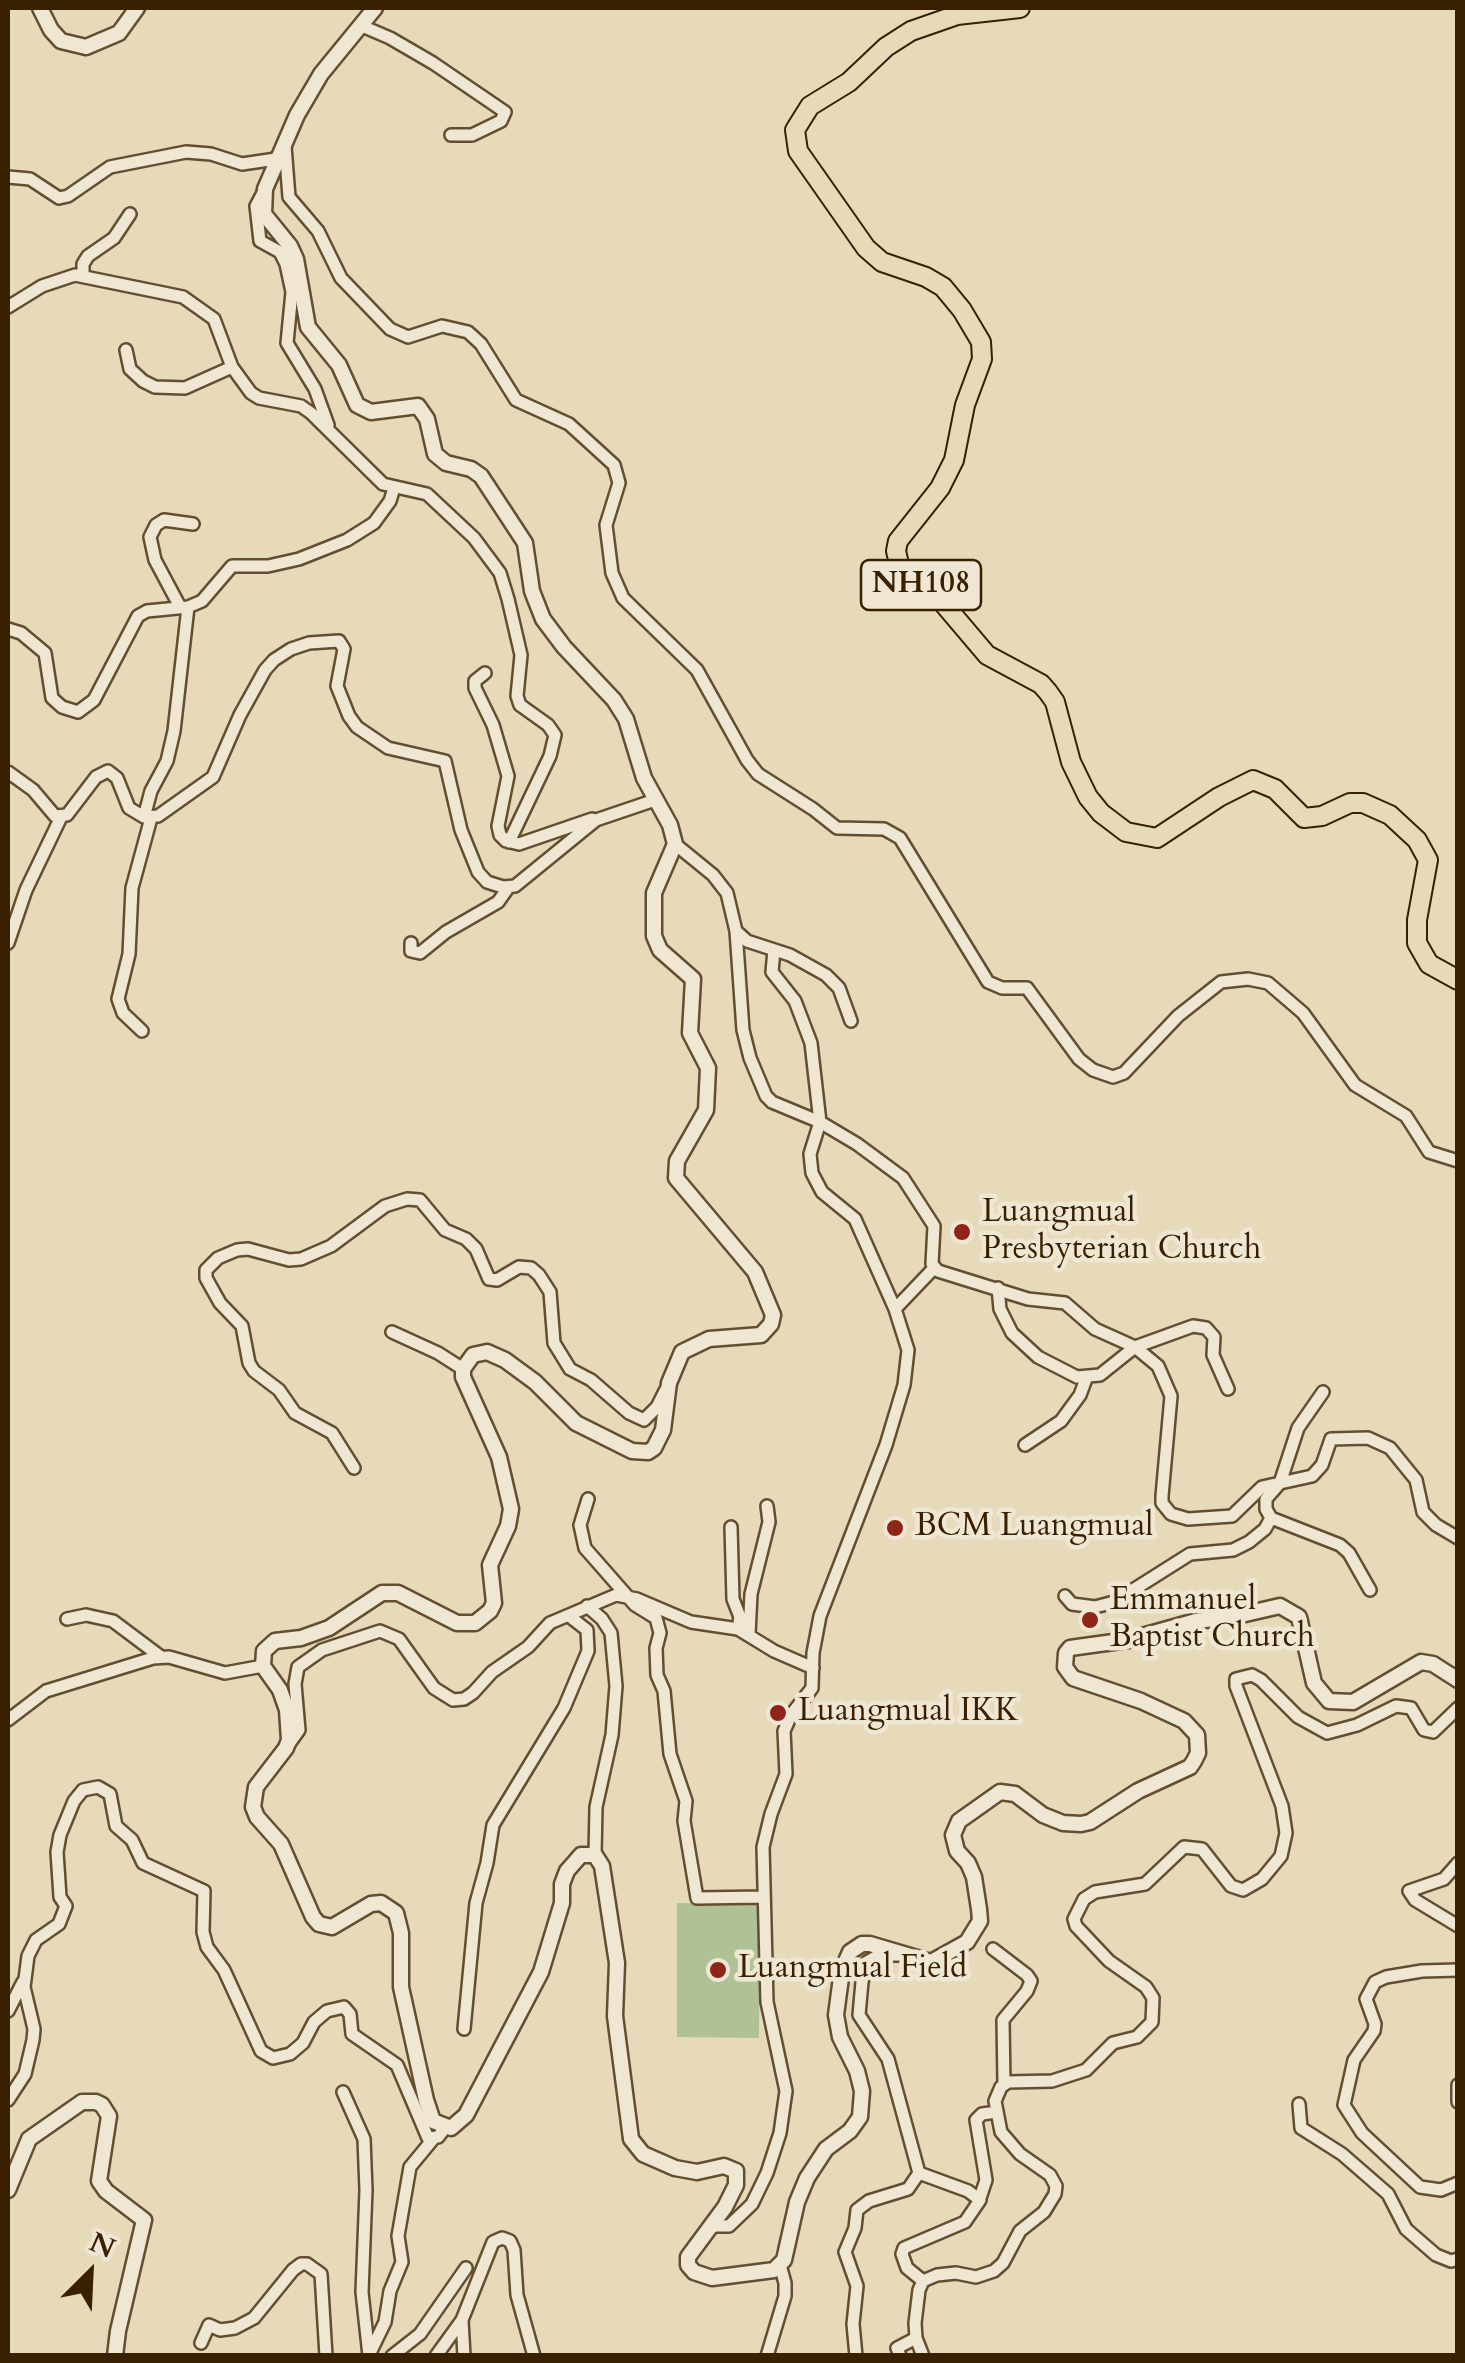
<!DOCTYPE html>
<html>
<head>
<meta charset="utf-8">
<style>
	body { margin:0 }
	#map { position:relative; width:1465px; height:2363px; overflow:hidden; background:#e6dabb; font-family:Cardo,serif }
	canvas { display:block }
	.frame { position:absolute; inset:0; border:10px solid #382001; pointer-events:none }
	.north { position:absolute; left:40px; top:2223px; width:100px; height:100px; -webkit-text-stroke:8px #efe7d3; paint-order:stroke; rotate:24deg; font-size:28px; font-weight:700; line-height:40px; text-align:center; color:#382001 }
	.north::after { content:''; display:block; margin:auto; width:35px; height:45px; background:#382001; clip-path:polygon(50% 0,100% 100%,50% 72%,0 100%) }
</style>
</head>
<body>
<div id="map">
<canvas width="1465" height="2363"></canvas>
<div class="frame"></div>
<div class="north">N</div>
</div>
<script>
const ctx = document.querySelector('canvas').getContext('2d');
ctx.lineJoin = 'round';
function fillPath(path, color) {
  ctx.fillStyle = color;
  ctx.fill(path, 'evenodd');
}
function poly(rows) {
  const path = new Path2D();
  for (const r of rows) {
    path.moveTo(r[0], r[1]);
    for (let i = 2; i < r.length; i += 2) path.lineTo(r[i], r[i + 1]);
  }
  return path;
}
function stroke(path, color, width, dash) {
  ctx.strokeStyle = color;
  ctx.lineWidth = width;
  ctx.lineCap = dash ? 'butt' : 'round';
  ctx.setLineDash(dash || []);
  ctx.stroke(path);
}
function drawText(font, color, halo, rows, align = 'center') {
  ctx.font = font + ' Cardo,serif';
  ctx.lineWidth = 9;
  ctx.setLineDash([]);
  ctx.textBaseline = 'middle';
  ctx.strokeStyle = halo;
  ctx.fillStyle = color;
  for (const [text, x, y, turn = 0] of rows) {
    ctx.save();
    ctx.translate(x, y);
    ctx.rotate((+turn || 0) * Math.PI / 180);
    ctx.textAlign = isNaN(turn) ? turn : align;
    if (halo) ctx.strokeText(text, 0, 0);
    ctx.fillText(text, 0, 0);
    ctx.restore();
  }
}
fillPath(poly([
	[677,1903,760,1904,759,2038,677,2037]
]), '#afc195');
const minor = poly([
	[362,26,390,38,433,63,505,112,501,121,472,135,451,135],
	[285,146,289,197,318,231,341,278,390,329,408,337,442,326,468,332,481,344,516,400,569,424,614,465,619,483,606,525,612,573,623,598,697,670,747,760,758,774,813,809,837,828,884,829,900,838,988,982,1002,988,1027,988,1079,1059,1093,1070,1113,1077,1124,1073,1178,1016,1221,982,1248,979,1268,983,1303,1013,1355,1085,1406,1116,1429,1152,1458,1161],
	[8,177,30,179,59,198,68,196,110,167,186,152,211,154,242,164,276,159],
	[265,189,256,206,260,241,280,252,286,264,292,292,287,343,315,389,328,425],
	[83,275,83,264,88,256,114,238,130,214],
	[8,307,42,286,75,275,183,297,214,319,232,367,251,393,259,398,301,406,311,413,383,484,427,494,474,538,500,573,508,599,521,655,517,696,520,705,548,725,555,735,550,756,509,842],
	[126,350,130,369,143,381,155,387,185,388,232,367],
	[179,605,155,560,150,537,156,525,164,520,193,524],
	[8,629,21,633,45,653,52,698,62,707,78,712,94,700,138,616,147,611,188,607,202,601,232,566,268,566,299,559,347,540,374,523,390,501,394,488],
	[485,673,475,681,475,688,493,725,508,776,498,826,500,835,506,841,519,844,592,819],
	[8,772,33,790,55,816,67,815,96,777,108,771,117,778,129,808,144,817,158,816,213,777,240,715,265,670,274,660,291,649,309,643,339,641,344,649,337,686,349,716,357,727,388,748,445,761,461,830,478,872,487,882,503,887,515,886,596,820,655,800],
	[144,817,151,791,167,761,174,731,188,607],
	[675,844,713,875,727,893,736,931,743,1030,750,1058,766,1096,772,1102,820,1122,857,1144,903,1178,934,1226,932,1264,938,1271,1028,1299,1065,1303,1095,1329,1135,1347,1158,1366,1171,1396,1162,1496,1162,1503,1171,1514,1188,1519,1232,1516,1262,1487,1312,1476,1322,1465,1331,1439,1368,1438,1390,1448,1416,1480,1423,1512,1436,1525,1458,1538],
	[736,931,747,941,790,955,826,975,839,988,851,1021],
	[8,943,26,890,61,817],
	[411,943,411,951,420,953,446,932,498,902,508,888],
	[774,950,772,972,795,1001,811,1043,820,1122,810,1154,812,1173,822,1192,855,1219,895,1309],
	[142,1031,123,1013,118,999,129,954,132,888,151,818],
	[998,1288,1000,1309,1012,1333,1038,1357,1077,1377,1100,1375,1135,1347,1193,1326,1206,1328,1214,1337,1213,1355,1228,1389],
	[392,1332,438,1353,463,1369],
	[1323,1392,1298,1428,1280,1483,1266,1499,1266,1509,1271,1518,1340,1545,1349,1553,1370,1590],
	[1025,1445,1061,1421,1080,1395,1086,1379],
	[354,1468,332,1433,295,1413,279,1390,254,1371,249,1363,242,1326,220,1303,206,1278,206,1270,218,1258,237,1250,248,1249,289,1260,301,1259,331,1246,385,1206,407,1199,420,1200,445,1230,466,1239,476,1249,489,1279,497,1280,519,1267,531,1268,539,1275,550,1292,554,1343,570,1369,591,1380,629,1413,644,1420,657,1407,665,1391],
	[588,1499,580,1525,585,1548,635,1605,656,1618,660,1633,656,1648,657,1675,664,1691,670,1754,686,1801,684,1821,697,1898,764,1897],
	[731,1527,733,1599,740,1617,738,1629],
	[1065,1596,1072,1604,1095,1607,1114,1602,1190,1554,1233,1550,1249,1542,1265,1529,1271,1518],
	[587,1606,602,1619,611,1633,616,1686,612,1735,596,1807,595,1855],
	[67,1619,86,1615,113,1621,161,1657],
	[749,1634,751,1594,769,1522,767,1506],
	[8,1720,46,1691,153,1658,169,1657,225,1673,263,1666],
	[286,1748,299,1730,295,1684,298,1667,322,1650,380,1631,399,1639,434,1688,453,1700,464,1699,473,1693,492,1672,528,1647,550,1623,616,1595,637,1599,691,1622,738,1629,774,1651,813,1668],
	[1458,1863,1444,1879,1409,1891,1415,1900,1458,1926],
	[993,1949,1027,1975,1031,1981,1027,1991,1003,2020,1004,2084],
	[1458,1970,1422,1971,1386,1977,1375,1982,1366,1999,1375,2024,1374,2031,1354,2060,1344,2105,1362,2133,1420,2187,1441,2190,1458,2183],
	[8,2011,23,1982],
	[464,2029,476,1903,487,1863,493,1825,564,1708,588,1651,587,1630,569,1616],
	[1458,2085,1458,2102],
	[343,2092,364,2139,366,2190,362,2292,369,2356],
	[8,2100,25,2074,33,2040,34,2029,24,1987,28,1956,36,1940,59,1924,66,1906,60,1897,57,1852,60,1835,74,1801,83,1790,98,1787,110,1794,116,1826,132,1840,143,1863,204,1891,203,1932,207,1947,224,1970,261,2051,273,2058,290,2054,303,2043,314,2022,327,2011,344,2007,350,2014,352,2034,397,2065,428,2138,438,2137,445,2128],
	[1299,2104,1301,2128,1342,2154,1388,2194,1406,2229,1436,2255,1451,2261,1458,2259],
	[919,2173,968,2191,980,2200,965,2222,904,2248,902,2254,907,2268,923,2281],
	[980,2198,986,2180,976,2120,982,2114,997,2112],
	[713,2226,729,2226,752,2204,767,2173,780,2133,786,2091,767,2002,763,1847,771,1814,786,1774,784,1731,791,1715,812,1688,813,1653,820,1616,886,1445,904,1385,908,1350,895,1309,934,1268],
	[201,2343,209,2325,220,2330,235,2328,254,2318,293,2270,301,2264,307,2264,321,2274,326,2356],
	[369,2355,385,2322,390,2291,402,2262,398,2236,410,2167,434,2138],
	[392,2356,420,2334,466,2268],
	[436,2356,462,2320],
	[464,2356,462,2320,493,2242,502,2238,510,2241,514,2250,517,2295,534,2356],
	[767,2356,785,2296,785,2283,780,2265],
	[856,2356,853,2324,857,2286,845,2252,855,2228,857,2210,869,2201,908,2189,919,2173,888,2059,859,2015,862,1982,867,1962,879,1955,899,1955],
	[900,2356,897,2348,916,2338],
	[923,2356,916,2338,915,2323,919,2290,923,2281,937,2275,956,2273,976,2277,994,2271,1003,2263,1020,2231,1044,2212,1055,2194,1056,2186,1050,2175,1020,2154,1001,2132,995,2101,1001,2087,1008,2082,1052,2081,1086,2070,1113,2043,1137,2037,1152,2022,1153,1998,1146,1987,1109,1961,1076,1926,1074,1919,1084,1899,1095,1892,1145,1884,1184,1847,1202,1849,1231,1886,1243,1890,1262,1879,1281,1856,1286,1833,1282,1806,1236,1686,1236,1679,1252,1675,1261,1680,1298,1717,1327,1733,1357,1725,1396,1706,1411,1708,1424,1730,1433,1732,1458,1708]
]);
const tertiary = poly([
	[40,8,51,30,61,41,86,47,119,33,137,8],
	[375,8,321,74,297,115,265,189,264,214,290,246,296,259,308,327,339,365,357,405,371,412,418,406,427,419,435,454,446,463,471,469,481,476,525,543,532,591,543,619,564,647,614,700,626,719,644,778,670,825,675,844,654,893,654,936,660,950,693,979,690,1033,708,1068,706,1110,677,1161,676,1178,755,1272,773,1315,771,1324,761,1335,709,1339,682,1352,669,1383,663,1430,654,1448,648,1452,632,1451,576,1423,535,1382,505,1360,487,1352,473,1355,463,1369,463,1377,499,1457,511,1509,508,1526,490,1565,494,1603,490,1611,475,1623,457,1623,398,1593,382,1593,329,1628,301,1638,275,1641,264,1651,263,1666,280,1690,287,1710,289,1740,286,1748,256,1787,253,1807,257,1817,281,1844,313,1917,319,1924,332,1927,371,1904,381,1903,396,1913,401,1933,401,1987,426,2100,433,2121,451,2128,466,2115,541,1972,562,1903,562,1884,567,1871,581,1855,595,1855,602,1866,617,1963,615,2016,631,2139,643,2154,675,2168,697,2172,724,2166,736,2171,736,2185,725,2207,688,2257,688,2265,694,2272,712,2278,774,2270,784,2260,797,2202,807,2178,826,2149,850,2131,860,2117,862,2091,857,2071,840,2037,836,2015,842,1970,850,1952,862,1944,870,1944,931,1962,967,1942,980,1921,979,1909,974,1877,968,1863,957,1851,953,1835,959,1821,1000,1792,1015,1794,1043,1815,1063,1823,1081,1824,1090,1822,1138,1791,1190,1767,1194,1761,1198,1753,1197,1735,1184,1721,1141,1701,1073,1678,1065,1667,1066,1653,1070,1648,1128,1640,1196,1621,1232,1617,1280,1606,1299,1617,1314,1683,1329,1701,1353,1702,1421,1662,1433,1664,1458,1680],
	[8,2190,29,2139,82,2102,96,2102,102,2105,109,2116,99,2181,106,2191,144,2220,118,2331,115,2356]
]);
const trunk = poly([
	[1020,8,957,15,911,31,886,47,849,82,810,106,795,130,798,151,866,248,882,262,926,277,943,287,962,310,981,342,982,359,965,405,954,460,940,488,898,541,896,551,900,568,937,596,987,655,1041,684,1048,692,1055,702,1071,762,1088,797,1101,813,1126,832,1157,838,1219,797,1253,780,1275,789,1304,818,1322,816,1350,803,1363,803,1390,815,1417,840,1428,860,1417,920,1417,943,1429,964,1458,980]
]);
stroke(minor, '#644e30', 16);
stroke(tertiary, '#644e30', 19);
stroke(trunk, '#382001', 22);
stroke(minor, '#efe7d3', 11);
stroke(tertiary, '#efe7d3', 14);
stroke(trunk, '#e6dabb', 18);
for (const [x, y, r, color] of [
	[962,1232,10,"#8f2418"],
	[895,1528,10,"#8f2418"],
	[1090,1620,10,"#8f2418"],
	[778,1713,10,"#8f2418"],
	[718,1970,10,"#8f2418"]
]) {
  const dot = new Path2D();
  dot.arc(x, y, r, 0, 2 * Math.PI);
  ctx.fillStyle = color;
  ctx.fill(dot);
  stroke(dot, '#efe7d3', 4);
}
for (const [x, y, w] of [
	[921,585,120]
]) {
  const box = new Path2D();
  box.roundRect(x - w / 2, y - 25, w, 50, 8);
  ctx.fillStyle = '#efe7d3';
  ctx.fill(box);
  stroke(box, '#382001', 2.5);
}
drawText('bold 30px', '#382001', null, [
	["NH108",921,585]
]);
drawText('32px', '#382001', '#efe7d3', [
	["Luangmual",982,1214],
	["Presbyterian Church",982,1251],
	["BCM Luangmual",915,1528],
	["Emmanuel",1110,1602],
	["Baptist Church",1110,1639],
	["Luangmual IKK",798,1713],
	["Luangmual Field",738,1970]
], 'left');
</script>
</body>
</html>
